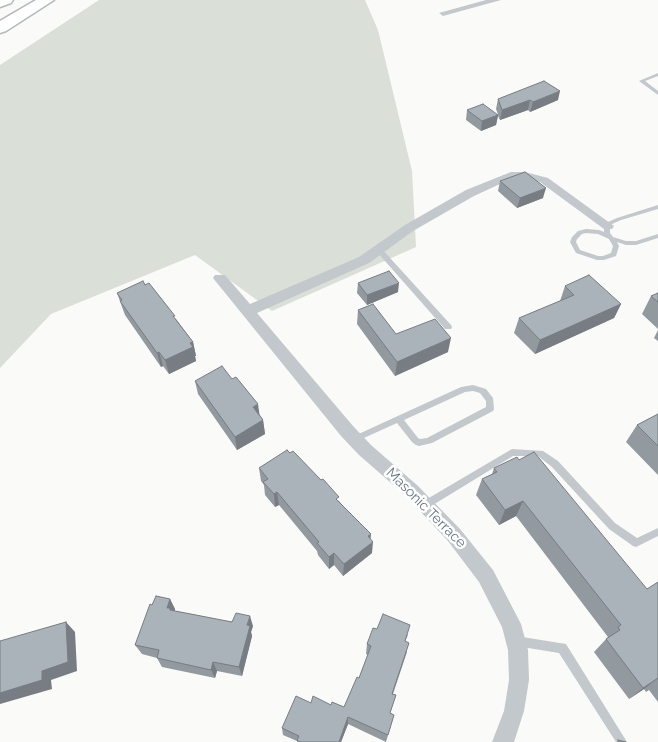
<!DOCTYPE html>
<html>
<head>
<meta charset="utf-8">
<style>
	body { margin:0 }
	canvas { display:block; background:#fafaf8 }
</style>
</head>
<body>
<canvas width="658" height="742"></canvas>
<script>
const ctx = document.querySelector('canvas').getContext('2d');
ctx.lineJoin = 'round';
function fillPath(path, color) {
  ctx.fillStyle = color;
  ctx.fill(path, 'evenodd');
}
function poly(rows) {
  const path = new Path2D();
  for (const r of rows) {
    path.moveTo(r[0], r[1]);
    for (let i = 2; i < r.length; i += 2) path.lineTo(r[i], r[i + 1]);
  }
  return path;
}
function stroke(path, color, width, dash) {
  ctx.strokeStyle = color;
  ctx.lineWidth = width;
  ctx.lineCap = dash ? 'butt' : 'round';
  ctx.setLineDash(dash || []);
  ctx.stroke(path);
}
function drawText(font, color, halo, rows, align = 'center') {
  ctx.font = font + ' Raleway,sans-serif';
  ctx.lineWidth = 5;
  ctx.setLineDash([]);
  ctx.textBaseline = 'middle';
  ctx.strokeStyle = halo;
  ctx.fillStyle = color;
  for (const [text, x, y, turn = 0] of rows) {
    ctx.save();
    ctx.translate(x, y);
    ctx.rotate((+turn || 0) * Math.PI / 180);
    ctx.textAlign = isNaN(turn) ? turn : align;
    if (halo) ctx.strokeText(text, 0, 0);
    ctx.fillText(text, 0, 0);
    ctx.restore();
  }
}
fillPath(poly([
	[99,0,365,0,378,30,412,171,416,247,272,311,195,255,51,314,0,368,0,65]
]), '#dadfd7');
const motorway = poly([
	[0,0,13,0,11,3,0,7,0,0],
	[36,0,54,0,6,31,0,33,0,21,36,0]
]);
stroke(motorway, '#b4b9bd', 3);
fillPath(poly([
	[658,73,658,76,645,81,658,91,658,95,639,81,658,73],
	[658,205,658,209,621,220,612,224,610,228,610,233,613,237,626,241,636,241,658,234,658,238,636,245,626,245,617,242,619,246,616,256,604,260,597,260,576,253,570,242,572,237,578,231,586,229,599,230,604,232,604,228,608,222,617,218,658,205],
	[586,233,598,234,609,239,613,246,611,253,603,256,598,256,580,250,576,242,577,239,582,234,586,233],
	[377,248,381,248,451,325,452,327,451,329,445,329,377,252,376,250,377,248],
	[473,385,486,389,493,398,494,409,493,411,432,443,419,446,416,445,412,442,397,423,355,442,352,441,351,439,352,437,461,387,473,385],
	[473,391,480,393,486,401,486,407,427,438,420,439,418,438,404,420,465,392,473,391],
	[512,449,543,451,558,461,615,523,637,538,658,528,658,536,636,547,633,546,609,529,552,467,538,456,513,456,428,508,425,509,422,508,421,505,422,502,512,449],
	[516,636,566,644,627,742,616,742,559,653,516,646,513,644,511,641,513,638,516,636]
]), '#c3c8cc');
fillPath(poly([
	[486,0,501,0,443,16,439,13,486,0],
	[511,172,525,172,548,178,614,226,612,229,604,229,540,182,525,178,513,178,474,196,413,231,369,263,257,313,353,426,371,445,418,486,460,529,493,570,521,624,528,650,529,680,524,711,514,742,492,742,504,711,509,680,508,650,502,627,479,582,448,541,406,496,359,455,341,436,213,278,215,275,225,275,250,304,359,257,405,225,466,190,511,172]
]), '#c3c8cc');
fillPath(motorway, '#fff');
fillPath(poly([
	[498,99,558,100,530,112,528,110,500,120,498,116,496,125,481,131,466,120,467,110,498,114,496,109],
	[500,181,543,198,517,208,498,191],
	[358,283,398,292,367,305,357,293],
	[565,286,621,304,614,318,535,354,514,333,519,318,560,301],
	[117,293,176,319,193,342,196,356,195,356,196,361,169,374,163,366,161,367,125,315],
	[658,293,658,329,642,314,651,296],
	[358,310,396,334,448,352,395,376,357,324],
	[658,330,658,341,654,338],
	[195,381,260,415,263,420,265,434,237,450,198,394],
	[658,414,658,475,626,442,637,425],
	[259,468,339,501,370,539,372,553,343,576,334,565,329,569,318,555,317,551,279,505,275,507,265,495,264,485,261,481],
	[494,468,647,589,658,582,658,702,649,690,646,692,644,689,629,699,594,652,608,637,516,516,499,525,476,495,482,479,492,474],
	[170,599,175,609,175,611,253,626,251,632,252,636,242,676,217,671,215,678,162,667,157,658,142,654,135,645,152,605],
	[377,629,408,635,405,641,407,652,393,694,390,713,394,715,386,742,348,724,341,742,297,742,297,741,283,735,282,728,311,703,331,705,344,707,359,678,368,655,366,654,367,644]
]), '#929a9f');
fillPath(poly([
	[560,91,558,100,530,112,533,102],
	[530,100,528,110,500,120,502,110],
	[498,115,496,125,481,131,482,121],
	[546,188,543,198,517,208,520,198],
	[399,283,398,292,367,305,367,295],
	[621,304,614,318,535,354,540,340],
	[451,338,448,352,395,376,397,362],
	[193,342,196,356,195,356,196,361,169,374,165,360],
	[159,352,163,366,161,367,157,353],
	[258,404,260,418,253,407],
	[263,420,265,434,237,450,235,437],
	[277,492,279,505,275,507,274,494],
	[523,501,516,516,499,525,505,510],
	[371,534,370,544,373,542,372,553,343,576,344,564,368,536],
	[334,553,334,565,329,569,329,557],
	[170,599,175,609,174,615,167,608],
	[250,616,253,626,251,632,252,636,242,676,239,667,247,625],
	[66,622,75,632,77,671,51,680,52,689,0,704,0,693],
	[213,662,217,671,215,678,211,670],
	[658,678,644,689,629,699,643,688],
	[348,717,348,724,341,742,339,742]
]), '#777d82');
const building = poly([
	[544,81,560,91,533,102,530,100,502,110,498,99,544,81],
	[483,104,498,115,482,121,467,110,483,104],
	[525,172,546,188,520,198,500,181,525,172],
	[389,271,399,283,367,295,358,283,389,271],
	[589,275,621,304,540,340,519,318,574,295,565,286,589,275],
	[143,281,145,285,149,283,175,316,173,316,193,342,190,343,193,347,165,360,159,352,157,353,120,301,122,300,117,293,143,281],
	[658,293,658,302,651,296,658,293],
	[373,304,396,334,435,319,451,338,397,362,358,310,373,304],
	[222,366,232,379,236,377,258,404,253,407,263,420,235,437,195,381,222,366],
	[658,414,658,446,637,425,658,414],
	[287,450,290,453,293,451,321,480,323,479,339,497,336,499,371,534,368,536,373,542,344,564,334,553,329,557,317,543,319,542,277,492,274,494,263,482,268,479,259,468,287,450],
	[534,452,647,589,658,582,658,678,643,688,606,639,620,630,618,627,621,625,523,501,505,510,482,479,497,472,494,468,517,457,519,460,534,452],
	[156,596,170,599,167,608,170,608,170,610,232,622,236,613,250,616,247,625,250,626,239,667,213,662,211,670,157,658,159,650,135,645,150,604,152,605,156,596],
	[383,614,410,625,405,641,409,643,392,694,396,695,390,713,394,715,388,735,348,717,339,742,300,742,297,740,299,736,282,728,296,696,311,703,313,696,331,705,332,702,344,707,357,677,359,678,371,646,367,644,373,628,377,629,383,614],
	[66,622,68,662,42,671,42,680,0,693,0,641,66,622],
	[618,740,626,742,618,742,618,740]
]);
fillPath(building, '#aab3b9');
stroke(building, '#777d82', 1);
drawText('14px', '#657683', '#fff', [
	["Masonic Terrace",426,508,45]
]);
</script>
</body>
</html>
